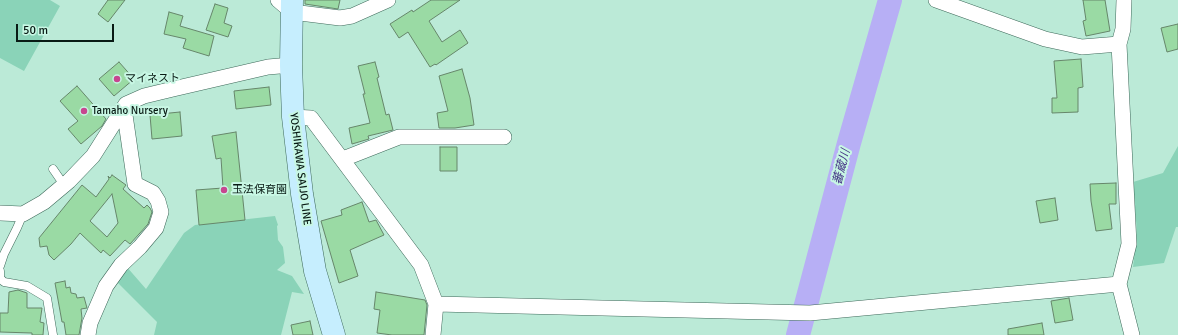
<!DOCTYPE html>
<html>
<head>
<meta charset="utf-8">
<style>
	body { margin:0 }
	#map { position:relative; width:1178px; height:335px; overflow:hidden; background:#bbead7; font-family:Signika,sans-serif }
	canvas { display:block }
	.scale { position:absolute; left:16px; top:24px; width:98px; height:18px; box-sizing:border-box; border:2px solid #081a14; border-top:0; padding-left:5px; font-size:12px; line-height:14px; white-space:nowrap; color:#081a14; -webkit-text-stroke:3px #c8f7e4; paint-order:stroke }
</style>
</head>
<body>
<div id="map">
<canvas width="1178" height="335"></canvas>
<div class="scale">50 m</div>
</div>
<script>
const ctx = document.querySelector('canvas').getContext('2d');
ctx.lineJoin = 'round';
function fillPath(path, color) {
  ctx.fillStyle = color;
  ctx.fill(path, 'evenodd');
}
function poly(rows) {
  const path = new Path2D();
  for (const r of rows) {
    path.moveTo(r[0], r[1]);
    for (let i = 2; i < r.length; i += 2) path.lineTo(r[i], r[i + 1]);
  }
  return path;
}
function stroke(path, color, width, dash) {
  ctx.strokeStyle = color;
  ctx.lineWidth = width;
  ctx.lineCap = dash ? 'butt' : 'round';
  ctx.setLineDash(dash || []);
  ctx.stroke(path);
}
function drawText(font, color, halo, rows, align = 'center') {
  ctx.font = font + ' Signika,"Noto Sans JP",sans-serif';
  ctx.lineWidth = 4;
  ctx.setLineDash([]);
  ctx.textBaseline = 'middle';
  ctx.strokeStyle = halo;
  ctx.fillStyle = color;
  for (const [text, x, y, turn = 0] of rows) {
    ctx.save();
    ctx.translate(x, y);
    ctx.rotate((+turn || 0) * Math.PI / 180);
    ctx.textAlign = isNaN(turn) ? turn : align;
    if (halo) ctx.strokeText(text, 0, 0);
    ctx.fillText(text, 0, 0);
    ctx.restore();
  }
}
fillPath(poly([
	[0,0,50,0,60,6,24,71,0,58],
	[1178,146,1178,227,1176,227,1164,263,1133,267,1137,233,1133,182,1163,173],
	[275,216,278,225,277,226,278,240,283,247,285,263,277,270,292,276,304,294,292,292,281,335,154,335,157,322,117,282,126,266,146,289,184,233,195,225]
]), '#8ad3b8');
stroke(poly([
	[798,335,849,143,890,0]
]), '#b7aff5', 24);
const building = poly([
	[108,0,125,0,108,22,98,14,108,0],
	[305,0,340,0,338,9,305,4,305,0],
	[431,0,460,0,429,21,442,42,460,30,468,43,436,65,435,64,430,67,408,32,399,38,390,24,412,10,413,12,431,0],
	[1083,0,1105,0,1110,31,1086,36,1083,21,1086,20,1083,0],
	[215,4,228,8,224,23,232,26,228,37,206,30,215,4],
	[169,12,183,16,180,26,214,36,209,56,183,48,186,39,164,34,169,12],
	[1178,24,1178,49,1167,52,1161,28,1178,24],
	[1081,59,1083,87,1078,88,1078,112,1052,113,1052,98,1057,98,1054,61,1081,59],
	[119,62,134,79,114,96,99,79,119,62],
	[375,62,379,77,377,78,386,115,389,114,393,130,368,136,369,139,352,144,349,128,370,123,363,94,365,94,358,66,375,62],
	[462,69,470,98,474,125,455,128,439,128,437,113,448,111,439,76,462,69],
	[77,86,106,119,102,126,81,144,68,129,78,121,60,101,77,86],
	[269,87,271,105,236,109,234,91,269,87],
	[180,112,182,136,152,139,150,115,180,112],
	[236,132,245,220,199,225,196,190,223,188,221,158,216,159,212,136,236,132],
	[440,147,457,147,457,171,440,171,440,147],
	[112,175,126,185,123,189,144,208,147,205,150,208,152,212,148,224,130,244,125,240,110,256,103,250,101,253,80,233,71,244,54,260,49,255,47,246,40,247,39,238,82,185,96,197,109,179,108,176,110,178,112,175],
	[112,194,118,223,107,237,90,221,112,194],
	[1116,183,1116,204,1109,204,1112,229,1096,231,1091,201,1090,184,1116,183],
	[1055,198,1058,220,1040,223,1036,201,1055,198],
	[362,202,369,222,376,220,384,235,350,250,358,276,339,283,321,221,342,215,341,210,362,202],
	[65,281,66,288,70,287,71,293,76,294,77,298,84,297,87,308,81,309,82,318,79,335,66,335,64,322,62,322,55,283,65,281],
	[18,290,27,293,27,308,42,308,40,322,44,323,43,335,32,335,32,333,0,332,0,313,8,313,9,292,18,290],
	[376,292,425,300,427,305,424,335,392,335,377,333,380,310,374,309,376,292],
	[1069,298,1073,320,1055,323,1051,301,1069,298],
	[310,321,313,335,293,335,291,325,310,321],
	[1042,323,1044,335,1008,335,1008,329,1042,323]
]);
fillPath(building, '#9adaa4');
stroke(building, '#66866a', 1);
const lane = poly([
	[53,169,64,185],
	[0,266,4,254,17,228,23,214],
	[0,271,0,278,4,282,27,286,47,298,53,335]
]);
const street = poly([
	[278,0,292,12,340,18,352,16,388,0],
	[936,0,1045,39,1082,47,1119,44],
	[1124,0,1123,29,1119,44,1129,244,1119,284,1132,335],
	[293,117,311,118,421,265,436,304,433,335],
	[343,159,399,137,504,137],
	[0,213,23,214,44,202,69,181,93,156,126,104,144,96,173,89,268,67,291,65],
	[436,304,810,313,1119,284],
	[88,335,90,323,106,286,121,265,140,247,156,228,161,212,158,201,153,193,135,184,124,108]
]);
const secondary = poly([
	[292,0,291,65,293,117,302,194,315,271,334,335]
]);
stroke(lane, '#3e695a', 9);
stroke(street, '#3e695a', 16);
stroke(secondary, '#3e695a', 23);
stroke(lane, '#fff', 8);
stroke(street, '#fff', 15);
stroke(secondary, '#c6eefe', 22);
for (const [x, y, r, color] of [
	[117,79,4,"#c7468f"],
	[84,111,4,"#c7468f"],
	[224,190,4,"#c7468f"]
]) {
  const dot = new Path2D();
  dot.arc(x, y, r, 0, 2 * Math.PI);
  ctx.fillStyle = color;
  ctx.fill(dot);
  stroke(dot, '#c8f7e4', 1.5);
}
drawText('11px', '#081a14', '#c8f7e4', [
	["マイネスト",125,79],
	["Tamaho Nursery",92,111],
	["玉法保育園",232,190]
], 'left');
drawText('11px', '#081a14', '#c8f7e4', [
	["YOSHIKAWA SAIJO LINE",300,169,83]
]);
drawText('italic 12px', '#473687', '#c8f7e4', [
	["蕃蔵川",842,167,-75]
]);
</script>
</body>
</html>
